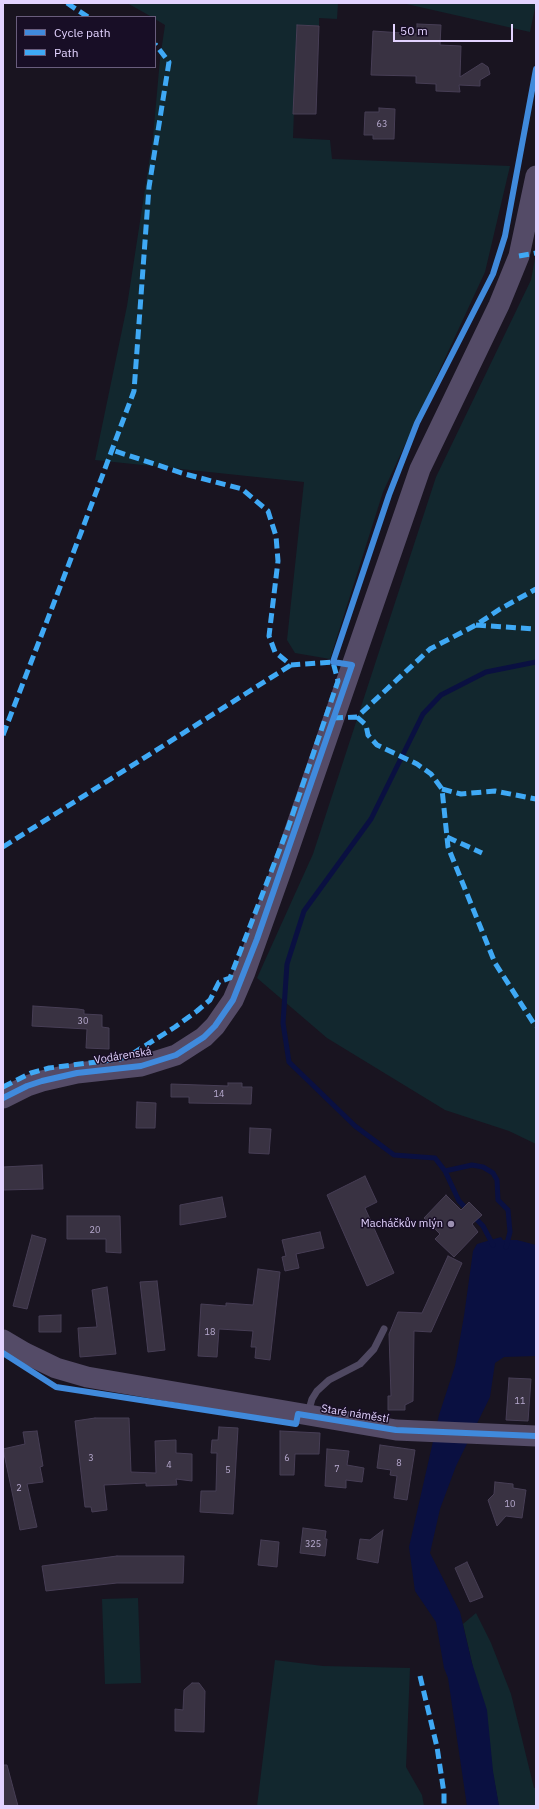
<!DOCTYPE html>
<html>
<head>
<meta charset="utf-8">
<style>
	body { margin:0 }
	#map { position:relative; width:539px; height:1809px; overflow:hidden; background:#191420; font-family:"IBM Plex Sans",sans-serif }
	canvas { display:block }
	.frame { position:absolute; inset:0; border:4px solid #e3d3ff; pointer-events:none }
	.legend { position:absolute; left:16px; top:16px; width:140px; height:52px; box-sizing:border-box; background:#180e26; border:1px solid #695d7d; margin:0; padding:5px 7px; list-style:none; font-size:12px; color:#e3d3ff }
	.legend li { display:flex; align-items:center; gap:8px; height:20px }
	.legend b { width:20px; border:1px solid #695d7d }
	.scale { position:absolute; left:393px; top:24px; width:120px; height:18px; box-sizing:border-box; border:2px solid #e3d3ff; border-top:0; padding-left:5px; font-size:12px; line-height:14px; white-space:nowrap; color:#e3d3ff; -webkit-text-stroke:3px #180e26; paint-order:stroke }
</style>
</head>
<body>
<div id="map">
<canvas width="539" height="1809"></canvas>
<div class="frame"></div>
<ul class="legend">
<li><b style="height:5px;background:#408adc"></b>Cycle path</li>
<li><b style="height:5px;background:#3fa9f5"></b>Path</li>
</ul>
<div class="scale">50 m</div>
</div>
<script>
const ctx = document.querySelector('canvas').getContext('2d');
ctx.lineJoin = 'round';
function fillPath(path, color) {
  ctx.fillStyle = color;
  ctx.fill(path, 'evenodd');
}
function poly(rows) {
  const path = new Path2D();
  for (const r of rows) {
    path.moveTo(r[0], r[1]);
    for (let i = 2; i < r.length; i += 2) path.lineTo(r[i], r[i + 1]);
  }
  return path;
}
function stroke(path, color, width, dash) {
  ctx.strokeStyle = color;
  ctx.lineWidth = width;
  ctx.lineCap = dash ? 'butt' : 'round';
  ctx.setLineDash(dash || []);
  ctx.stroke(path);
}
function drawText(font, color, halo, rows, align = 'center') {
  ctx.font = font + ' "IBM Plex Sans",sans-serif';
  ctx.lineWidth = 3;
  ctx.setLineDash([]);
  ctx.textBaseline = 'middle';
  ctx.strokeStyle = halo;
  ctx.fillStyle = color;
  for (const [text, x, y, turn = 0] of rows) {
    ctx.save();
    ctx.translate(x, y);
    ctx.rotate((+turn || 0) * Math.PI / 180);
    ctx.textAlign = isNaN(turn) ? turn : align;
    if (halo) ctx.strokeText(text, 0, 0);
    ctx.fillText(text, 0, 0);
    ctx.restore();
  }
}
fillPath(poly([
	[127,3,338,3,337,19,319,18,319,26,297,25,293,138,330,140,332,159,510,166,485,272,383,492,330,659,295,653,287,640,304,482,95,460,127,306,153,137,160,59,165,25,155,19,155,17,152,17],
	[402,3,536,3,530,32],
	[536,253,536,1144,509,1131,445,1110,327,1038,257,978,313,854,436,477,531,280],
	[138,1598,141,1683,105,1684,102,1599],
	[476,1613,491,1643,511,1694,534,1788,536,1788,536,1806,499,1806,472,1663,463,1624],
	[275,1660,323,1666,410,1668,406,1767,422,1795,424,1806,257,1806]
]), '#12272e');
fillPath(poly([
	[501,1237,503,1240,517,1240,536,1245,536,1356,504,1357,495,1363,490,1397,456,1466,440,1509,430,1553,460,1612,472,1663,487,1710,493,1771,499,1806,467,1806,448,1678,444,1668,436,1622,415,1591,409,1547,439,1415,455,1366,464,1316,473,1251,477,1244]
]), '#0a1041');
stroke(poly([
	[445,1171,472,1165,483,1167,493,1173,497,1180,498,1200,508,1210,510,1232,506,1247],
	[493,1245,483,1226,459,1201,445,1171,435,1158,394,1155,355,1126,289,1062,283,1023,287,964,304,911,371,819,423,714,441,695,486,672,536,662]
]), '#0a1041', 5);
const building = poly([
	[417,24,441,25,440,45,461,46,460,77,482,63,488,67,490,74,480,80,480,86,459,85,460,92,436,91,436,84,416,83,416,76,371,75,373,31,417,34,417,24],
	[297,25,319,26,316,114,293,114,297,25],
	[379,108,395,109,394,139,373,139,373,135,364,135,365,112,379,112,379,108],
	[33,1006,78,1009,84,1010,84,1014,102,1015,102,1027,109,1028,109,1049,86,1048,87,1029,32,1026,33,1006],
	[228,1083,242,1083,242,1087,252,1087,251,1104,189,1103,189,1097,171,1097,171,1084,228,1086,228,1083],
	[137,1102,156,1103,155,1128,136,1128,137,1102],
	[250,1128,271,1129,269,1154,249,1153,250,1128],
	[42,1165,43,1189,3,1190,3,1167,42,1165],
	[365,1176,377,1202,365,1208,394,1273,367,1286,327,1195,365,1176],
	[446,1195,461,1210,469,1202,482,1215,472,1224,478,1232,454,1257,435,1239,440,1234,424,1218,446,1195],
	[222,1197,226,1217,180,1225,180,1205,222,1197],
	[67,1216,120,1216,121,1253,106,1252,106,1239,67,1239,67,1216],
	[320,1232,324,1248,296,1254,299,1268,285,1271,282,1257,286,1256,282,1240,320,1232],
	[32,1235,46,1239,27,1309,13,1306,32,1235],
	[448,1256,462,1263,431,1332,414,1331,413,1401,405,1405,405,1410,388,1410,388,1396,391,1396,389,1334,398,1312,422,1313,448,1256],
	[258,1269,280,1272,270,1360,255,1358,256,1347,251,1347,253,1331,219,1329,217,1357,198,1356,201,1304,226,1306,226,1303,253,1305,258,1269],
	[157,1281,165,1350,148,1352,140,1282,157,1281],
	[107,1287,116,1354,80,1357,78,1328,97,1327,92,1290,107,1287],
	[61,1315,61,1332,39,1332,39,1316,61,1315],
	[509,1378,531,1379,528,1421,506,1420,509,1378],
	[95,1418,129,1418,131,1472,156,1473,155,1441,176,1440,176,1453,192,1454,192,1481,176,1479,177,1485,146,1486,146,1483,104,1485,107,1510,92,1512,91,1507,85,1507,75,1421,95,1418],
	[219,1427,238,1428,233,1514,200,1512,201,1491,216,1491,217,1453,211,1453,212,1440,218,1440,219,1427],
	[37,1431,43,1466,40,1467,43,1482,27,1484,37,1527,20,1530,3,1449,25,1444,23,1432,37,1431],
	[280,1431,320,1433,319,1454,295,1454,294,1475,280,1475,280,1431],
	[380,1445,415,1450,407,1500,394,1498,397,1476,390,1475,391,1470,377,1468,380,1445],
	[327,1449,349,1451,347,1465,364,1468,362,1482,346,1480,346,1488,325,1486,327,1449],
	[495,1482,513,1484,513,1488,526,1490,522,1518,506,1516,497,1526,488,1500,494,1494,495,1482],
	[303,1528,326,1531,325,1539,327,1539,325,1556,300,1553,303,1528],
	[383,1530,378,1563,357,1559,360,1539,370,1540,383,1530],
	[261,1540,279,1542,277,1567,258,1565,261,1540],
	[117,1556,184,1556,183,1583,117,1583,46,1591,42,1566,117,1556],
	[467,1562,483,1597,470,1602,455,1568,467,1562],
	[192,1683,199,1683,205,1691,204,1732,175,1731,175,1709,183,1710,184,1690,192,1683],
	[3,1765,7,1765,18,1806,3,1806,3,1765]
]);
fillPath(building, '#393242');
stroke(building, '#473e55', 1);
stroke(poly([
	[308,1413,312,1399,317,1391,329,1380,360,1364,374,1349,384,1329]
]), '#4f4861', 7);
stroke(poly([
	[3,1098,27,1086,42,1081,77,1073,141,1066,176,1055,204,1037,215,1026,233,1000,245,972,281,871,420,469,499,305,519,256,536,176],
	[3,1340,25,1353,56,1368,87,1377,396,1430,536,1436]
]), '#544b67', 21);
stroke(poly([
	[67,3,88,17],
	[519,256,536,253],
	[476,625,536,629],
	[357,717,366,725,368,735,377,745,417,764,431,774,442,789,448,847,495,963,536,1027],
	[333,718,357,717,430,649,476,625,500,609,536,589],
	[3,735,82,530,134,391,149,187,169,62,155,44],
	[442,789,461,794,495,791,536,799],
	[447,837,482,853],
	[3,847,291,665],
	[3,1087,31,1073,49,1068,120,1059,132,1054,175,1027,197,1011,210,1000,219,982,230,978,288,828,338,681,333,662,291,665,275,652,269,636,278,561,276,536,268,511,242,489,185,474,112,450],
	[420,1676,437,1747,444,1793,444,1806]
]), '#3fa9f5', 5, [10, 5]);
stroke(poly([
	[3,1098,27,1086,42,1081,77,1073,141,1066,176,1055,204,1037,215,1026,233,1000,257,939,352,665,333,662,389,495,417,423,493,274,505,236,536,69],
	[3,1353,56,1387,296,1424,298,1414,396,1430,536,1436]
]), '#408adc', 6);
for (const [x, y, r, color] of [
	[451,1224,4,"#9c90b1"]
]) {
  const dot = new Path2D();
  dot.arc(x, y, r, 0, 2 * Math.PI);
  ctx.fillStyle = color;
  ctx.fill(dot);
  stroke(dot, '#180e26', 1.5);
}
drawText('9px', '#b8abd0', null, [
	["63",382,124],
	["30",83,1021],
	["14",219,1094],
	["20",95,1230],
	["18",210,1332],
	["11",520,1401],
	["3",91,1458],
	["6",287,1458],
	["8",399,1463],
	["4",169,1465],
	["7",337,1469],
	["5",228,1470],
	["2",19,1488],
	["10",510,1504],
	["325",313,1544]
]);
drawText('11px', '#e3d3ff', '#180e26', [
	["Vodárenská",123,1056,-9],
	["Staré náměstí",355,1414,9]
]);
drawText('11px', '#e3d3ff', '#180e26', [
	["Macháčkův mlýn",443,1224]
], 'right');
</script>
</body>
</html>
